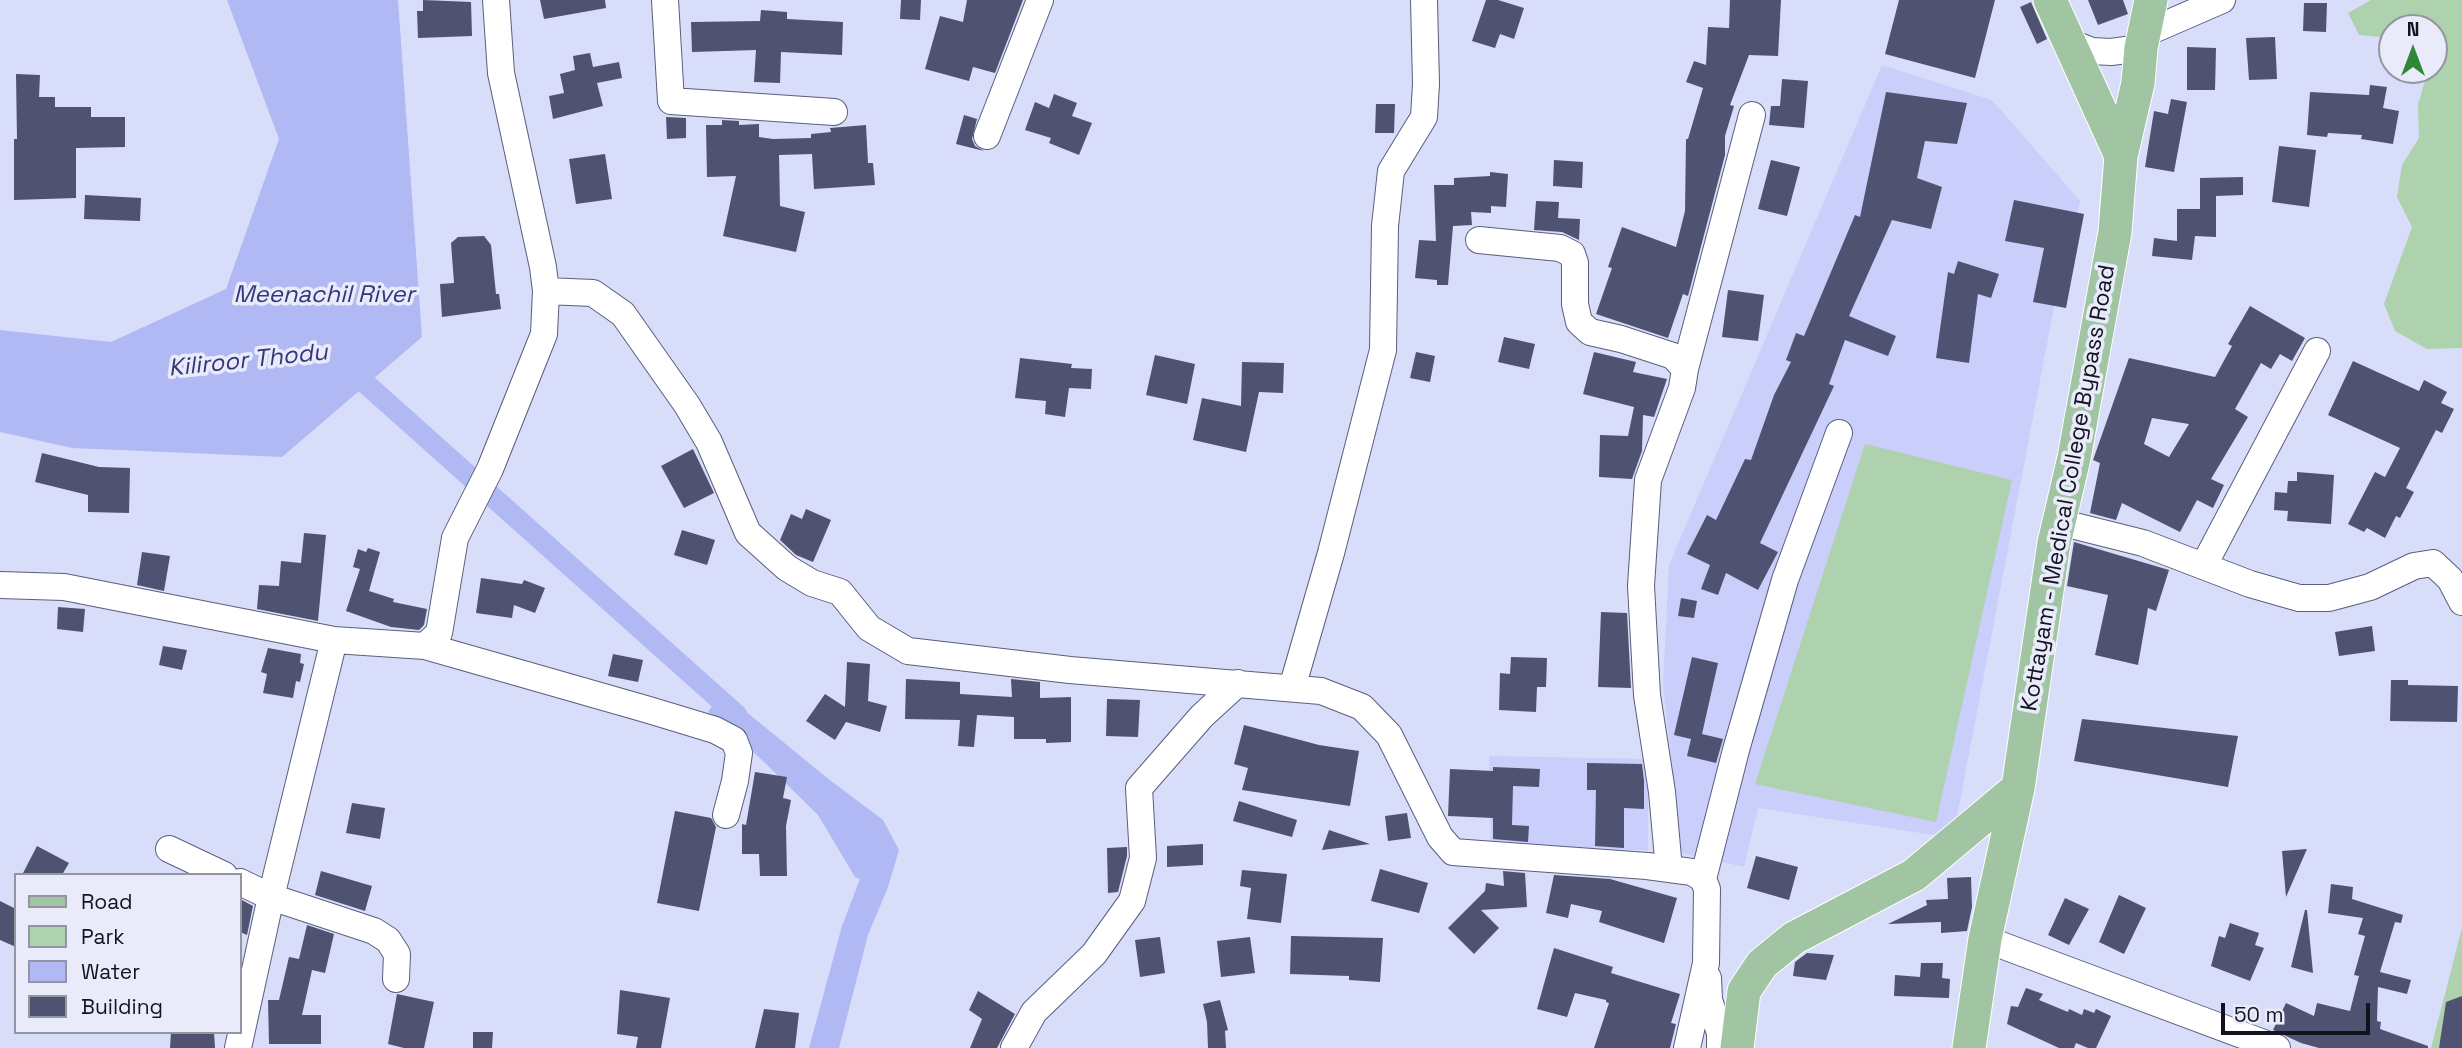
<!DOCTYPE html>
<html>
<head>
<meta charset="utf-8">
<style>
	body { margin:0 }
	#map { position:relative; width:2462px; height:1048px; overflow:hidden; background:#d8ddfa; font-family:"Space Grotesk",sans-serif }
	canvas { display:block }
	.legend { position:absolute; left:14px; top:873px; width:228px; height:161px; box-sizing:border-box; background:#e9ebfa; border:2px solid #9395a2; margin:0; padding:9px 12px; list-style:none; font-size:21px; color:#12131f }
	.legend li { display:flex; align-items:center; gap:14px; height:35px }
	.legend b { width:35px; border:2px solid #9395a2 }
	.north { position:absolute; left:2378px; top:14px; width:70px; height:70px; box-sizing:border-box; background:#e9ebfa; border:2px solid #9395a2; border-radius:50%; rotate:0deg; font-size:19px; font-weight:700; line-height:28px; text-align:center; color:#12131f }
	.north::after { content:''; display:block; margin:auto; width:24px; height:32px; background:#2f8737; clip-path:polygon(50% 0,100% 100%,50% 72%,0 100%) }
	.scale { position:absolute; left:2221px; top:1003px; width:149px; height:32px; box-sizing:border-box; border:4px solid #12131f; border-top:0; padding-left:9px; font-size:21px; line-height:24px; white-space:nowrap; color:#12131f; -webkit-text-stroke:5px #e9ebfa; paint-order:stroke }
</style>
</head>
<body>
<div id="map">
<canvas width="2462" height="1048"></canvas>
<ul class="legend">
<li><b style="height:9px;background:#a1c4a2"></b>Road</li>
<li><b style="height:19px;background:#add2ad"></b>Park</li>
<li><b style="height:19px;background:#b1b9f5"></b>Water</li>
<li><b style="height:19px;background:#4f5371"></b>Building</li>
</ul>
<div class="north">N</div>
<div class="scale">50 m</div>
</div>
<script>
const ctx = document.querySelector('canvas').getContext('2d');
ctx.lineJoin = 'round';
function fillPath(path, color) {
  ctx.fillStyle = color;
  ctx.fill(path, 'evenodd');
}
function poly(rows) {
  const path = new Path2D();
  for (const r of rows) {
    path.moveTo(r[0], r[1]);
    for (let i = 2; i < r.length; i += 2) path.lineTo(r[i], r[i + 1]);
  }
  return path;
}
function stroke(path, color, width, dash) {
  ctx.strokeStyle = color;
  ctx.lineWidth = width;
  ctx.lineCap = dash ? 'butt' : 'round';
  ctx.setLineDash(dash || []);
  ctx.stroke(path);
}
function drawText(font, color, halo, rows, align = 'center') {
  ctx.font = font + ' "Space Grotesk",sans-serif';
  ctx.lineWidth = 7;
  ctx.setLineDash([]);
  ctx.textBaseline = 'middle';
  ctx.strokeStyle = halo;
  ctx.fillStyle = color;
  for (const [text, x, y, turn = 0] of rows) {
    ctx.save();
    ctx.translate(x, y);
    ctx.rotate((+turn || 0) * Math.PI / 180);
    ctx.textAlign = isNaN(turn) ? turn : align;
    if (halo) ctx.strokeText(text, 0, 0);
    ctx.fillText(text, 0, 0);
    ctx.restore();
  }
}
fillPath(poly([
	[1882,65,1992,100,2080,201,2054,307,1953,838,1758,808,1744,867,1682,853,1663,685,1669,565],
	[1489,756,1648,759,1648,850,1491,848]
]), '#c9cffa');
fillPath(poly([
	[2371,0,2462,0,2462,348,2427,349,2395,331,2384,304,2412,227,2397,197,2402,165,2419,138,2418,105,2428,70,2434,70,2434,28,2392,28,2392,38,2359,35,2348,13],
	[1865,444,2012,480,1936,822,1755,784],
	[2462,928,2462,1048,2431,1048]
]), '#add2ad');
fillPath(poly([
	[227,0,398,0,422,337,282,457,72,448,0,432,0,330,111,342,226,289,279,139],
	[722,692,826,777,883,820,899,850,888,887,868,935,839,1048,809,1048,842,926,860,879,855,877,818,815,763,761,708,712]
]), '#b1b9f5');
stroke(poly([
	[346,366,737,715]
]), '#b1b9f5', 21);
fillPath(poly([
	[423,0,471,2,472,36,418,38,417,11,423,11],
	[540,0,605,0,606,8,544,19],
	[901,0,921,0,920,20,900,19],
	[967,0,1023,0,995,73,973,67,969,81,925,69,940,16,963,22],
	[1486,0,1498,0,1524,8,1514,39,1500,34,1495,48,1472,41],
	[1730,0,1781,0,1778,56,1749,55,1730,105,1734,106,1725,136,1725,155,1688,296,1683,294,1668,338,1596,314,1612,268,1608,267,1622,227,1676,247,1685,211,1686,139,1688,139,1703,88,1686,82,1694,61,1706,65,1708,27,1729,28],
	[1899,0,1995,0,1975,78,1885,54],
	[2088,0,2123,0,2128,14,2098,25],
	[2031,2,2047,39,2037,44,2020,7],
	[2304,3,2327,3,2326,32,2303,31],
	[761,10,787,12,787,19,843,22,842,55,781,52,780,83,754,82,756,50,692,52,691,22,760,21],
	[2275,37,2277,79,2249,80,2246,38],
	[2187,47,2216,48,2215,90,2187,90],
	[590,53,593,67,619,62,622,78,597,83,603,106,553,119,549,96,564,93,560,74,575,70,573,56],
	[16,74,40,75,39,97,55,97,55,107,91,107,91,117,125,117,125,147,76,148,76,198,14,200,14,139,17,139],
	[1782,79,1808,81,1804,128,1769,125,1771,106,1780,106],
	[2370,85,2387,87,2383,108,2399,111,2393,144,2361,139,2362,135,2328,133,2327,137,2307,135,2310,92,2369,95],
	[1886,92,1967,103,1957,144,1925,141,1917,178,1942,187,1931,229,1892,220,1849,316,1896,336,1888,356,1845,340,1829,384,1834,386,1760,543,1778,552,1758,590,1726,573,1718,595,1701,589,1710,565,1687,554,1707,515,1716,520,1745,459,1751,460,1774,395,1791,362,1786,360,1796,333,1804,336,1855,215,1860,217],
	[1054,94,1077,103,1072,116,1092,123,1079,155,1049,143,1051,138,1025,130,1035,102,1049,108],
	[2171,99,2187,102,2174,172,2145,167,2154,111,2168,114],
	[1376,104,1395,104,1394,133,1375,133],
	[964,115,977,119,972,139,975,146,984,151,956,144],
	[666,117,686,118,686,138,667,139],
	[722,120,739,121,739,125,759,124,759,137,773,139,811,138,811,134,831,132,830,128,866,125,868,163,873,163,875,185,814,189,812,154,779,155,780,206,805,212,796,252,723,236,736,176,707,177,706,125,722,125],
	[2279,146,2316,150,2309,207,2272,202],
	[605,154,612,199,576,204,569,159],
	[1554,160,1583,162,1582,188,1553,186],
	[1771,160,1800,167,1787,216,1758,209],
	[1490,172,1508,174,1506,207,1491,206,1491,213,1471,212,1472,225,1453,226,1448,285,1437,285,1437,280,1415,278,1419,240,1436,241,1434,185,1454,185,1454,178,1490,176],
	[2243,177,2243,195,2216,196,2216,237,2195,236,2192,260,2152,256,2154,238,2177,241,2177,209,2200,209,2200,178],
	[85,195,141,198,140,221,84,219],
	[2014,200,2084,214,2066,308,2033,302,2044,248,2005,241],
	[1536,201,1559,202,1558,218,1580,219,1579,240,1562,232,1534,230],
	[484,236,491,245,496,294,499,294,501,309,442,317,440,284,454,283,451,243,458,237],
	[1958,261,1999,274,1991,298,1978,294,1969,363,1936,358,1948,272,1954,274],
	[1728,290,1764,295,1758,341,1722,337],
	[2250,306,2305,338,2292,361,2280,354,2271,369,2261,363,2235,409,2248,417,2211,479,2224,485,2213,508,2197,500,2180,532,2122,503,2116,520,2090,513,2100,463,2093,460,2129,358,2215,377,2232,346,2228,344],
	[2152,418,2189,424,2169,457,2144,444],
	[1504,337,1535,344,1529,369,1498,362],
	[1416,352,1435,356,1430,382,1410,378],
	[1594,352,1636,362,1633,372,1667,379,1654,417,1643,415,1642,451,1632,479,1599,477,1600,435,1628,436,1634,407,1583,394],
	[1155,355,1195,364,1187,404,1146,395],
	[1020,358,1072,364,1071,368,1092,369,1091,389,1069,388,1065,417,1045,414,1046,401,1015,398],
	[2353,361,2419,391,2424,380,2447,392,2441,403,2454,409,2442,433,2436,430,2406,488,2414,492,2400,518,2396,516,2385,538,2367,528,2364,532,2348,524,2375,472,2385,477,2400,448,2328,415],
	[1242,362,1284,363,1283,393,1259,392,1246,452,1193,440,1202,398,1241,406],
	[693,449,714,493,684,508,661,466],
	[42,453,99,467,130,468,129,513,88,512,88,495,35,482],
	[2297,472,2334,475,2331,524,2287,521,2288,511,2274,510,2275,492,2287,493,2288,481,2297,481],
	[806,509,831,520,813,562,796,555,780,540,791,514,802,519],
	[682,530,715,540,707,565,674,555],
	[304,533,326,535,318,621,257,609,259,585,279,586,281,561,301,563],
	[2074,542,2169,570,2156,611,2148,608,2138,665,2095,655,2108,595,2067,586],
	[368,548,380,552,369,591,394,599,393,602,427,609,424,625,419,630,391,627,346,611,360,569,353,567,358,549,366,552],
	[142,552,170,556,164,591,137,585],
	[481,578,522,584,524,580,545,588,535,613,514,605,512,618,476,613],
	[1681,598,1697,601,1694,618,1678,616],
	[58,607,85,609,83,632,57,629],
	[1601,612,1627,613,1631,688,1598,687],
	[2372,626,2375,651,2339,656,2335,632],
	[163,646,187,650,182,670,159,665],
	[268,648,301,654,300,663,304,664,300,682,296,681,293,698,263,693,267,674,261,672],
	[613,654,643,660,638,682,608,676],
	[1511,657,1547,658,1546,687,1537,687,1536,712,1499,710,1500,673,1510,674],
	[1692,657,1718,663,1702,734,1723,739,1716,763,1687,756,1691,739,1674,735],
	[847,662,870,664,868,701,887,706,880,732,846,722,835,740,806,721,825,694,845,707],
	[906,679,960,682,960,694,1012,697,1011,679,1040,682,1040,698,1071,697,1071,742,1046,743,1046,739,1014,739,1014,717,977,715,974,747,958,746,960,720,905,719],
	[2391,680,2408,680,2408,685,2458,686,2457,722,2390,721],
	[1107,699,1140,700,1138,737,1106,736],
	[2082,719,2238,736,2228,787,2074,761],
	[1244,725,1319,745,1359,751,1350,806,1242,790,1248,768,1234,764],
	[1587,763,1642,764,1644,781,1644,809,1624,808,1624,848,1595,846,1596,790,1587,790],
	[1493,767,1540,769,1539,787,1513,786,1512,825,1529,826,1528,842,1493,839,1493,818,1448,816,1450,769,1493,771],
	[755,772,787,777,783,798,791,800,786,826,787,876,760,876,759,854,742,854,742,824,746,825],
	[1239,801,1297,820,1292,837,1233,821],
	[352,803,385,808,380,839,346,833],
	[675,811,711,818,716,827,699,911,657,903],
	[1407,813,1411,838,1388,841,1385,816],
	[1329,830,1370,844,1322,850],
	[1203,844,1203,865,1167,867,1167,846],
	[37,846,69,863,62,875,22,875],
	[1127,847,1127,856,1118,892,1108,893,1107,848],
	[2307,849,2286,897,2282,851],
	[1756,856,1798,867,1789,900,1747,888],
	[1380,869,1428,883,1419,913,1371,901],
	[1242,870,1287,874,1281,923,1247,919,1251,888,1240,886],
	[321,871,372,886,365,911,315,895],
	[1503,871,1525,873,1527,907,1481,910,1499,928,1474,954,1448,928,1485,891,1486,883,1504,886],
	[1554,875,1610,879,1677,898,1664,943,1599,922,1602,911,1571,904,1568,918,1546,913],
	[1971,877,1972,907,1967,931,1941,933,1941,922,1888,924,1927,905,1926,900,1948,899,1947,878],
	[2331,884,2353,887,2352,899,2403,915,2401,923,2395,922,2380,972,2411,980,2407,994,2378,987,2377,1021,2381,1022,2380,1029,2428,1046,2428,1048,2319,1048,2301,1043,2273,1030,2286,1003,2314,1016,2317,1003,2350,1011,2359,976,2354,975,2365,936,2358,934,2363,918,2328,913],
	[2119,895,2146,908,2124,954,2099,942],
	[2065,898,2089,909,2069,945,2048,935],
	[240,899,253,906,247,935,240,932],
	[0,901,16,909,16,947,0,940],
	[2305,910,2307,910,2313,973,2291,967],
	[2230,923,2259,933,2255,945,2264,948,2250,981,2211,966,2219,936,2225,938],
	[307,925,334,934,325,973,312,970,302,1015,321,1015,321,1044,269,1044,268,1000,279,1000,289,957,299,959],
	[1291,936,1383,938,1380,982,1349,980,1349,976,1290,974],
	[1160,937,1165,973,1140,977,1135,940],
	[1250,937,1255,973,1221,977,1217,941],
	[1554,948,1613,967,1611,973,1680,994,1671,1023,1676,1024,1670,1048,1594,1048,1609,1003,1606,1002,1606,1000,1575,993,1567,1017,1537,1009],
	[1807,953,1834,955,1826,980,1793,976,1795,962],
	[1921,963,1943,963,1942,978,1950,979,1949,998,1894,996,1895,975,1920,977],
	[2026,988,2043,994,2039,1000,2068,1012,2069,1009,2082,1015,2084,1009,2094,1013,2096,1009,2111,1016,2096,1048,2088,1048,2076,1043,2074,1048,2059,1048,2007,1024,2011,1006,2018,1007],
	[620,990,670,998,661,1048,636,1048,638,1037,617,1034],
	[978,991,1015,1014,997,1048,970,1048,982,1019,969,1010],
	[397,994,434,1002,424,1048,404,1048,388,1044],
	[2462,996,2462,1048,2439,1048,2446,1002],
	[1220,1000,1228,1030,1225,1031,1226,1048,1208,1048,1207,1022,1203,1004],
	[764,1009,799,1013,795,1048,755,1048],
	[171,1032,214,1032,215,1048,170,1048],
	[473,1032,493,1032,492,1048,473,1048]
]), '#4f5371');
const minor = poly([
	[665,0,671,101,834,112],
	[2146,33,2222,0],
	[2069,42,2092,51,2111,52,2141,48],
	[987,136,1040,0],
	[1479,240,1560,248,1572,254,1575,263,1575,304,1579,322,1590,332,1621,339,1673,356,1685,369,1682,388,1648,480,1641,586,1647,695,1662,792,1669,869],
	[546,291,593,293,623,314,687,405,709,442,748,533,787,568,812,583,840,592,869,628,908,651,1070,670,1321,691,1362,707,1389,735,1440,837,1453,852,1647,866,1692,872,1703,879],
	[1685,369,1752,115],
	[2059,522,2143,543,2250,584,2299,598,2329,598,2370,587,2414,566,2433,563,2450,579,2462,602],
	[2204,565,2317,351],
	[0,585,64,587,334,640,425,646,439,633,455,538,490,469,544,334,546,291,543,267,501,73,496,0],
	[425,646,649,710,715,730,734,740,739,753,735,781,726,815],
	[1292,688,1331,553,1383,350,1385,226,1391,171,1424,117,1426,84,1424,0],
	[169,849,224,875],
	[1703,879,1736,750,1785,580,1839,433],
	[240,882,271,897,374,931,388,940,397,954,396,979],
	[1985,939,2277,1048],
	[1708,978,1709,1000,1720,1033,1720,1048],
	[238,1048,271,897,334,640],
	[1014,1048,1034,1012,1094,954,1132,901,1143,858,1139,788,1202,716,1238,683],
	[1687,1048,1706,963,1707,889,1703,879]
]);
const major = poly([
	[2050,0,2121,156],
	[1737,1048,1744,991,1762,964,1794,938,1914,875,2018,788],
	[1969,1048,1985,939,2018,788,2054,543,2074,458,2115,232,2121,156,2138,83,2141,48,2151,0]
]);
stroke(minor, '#5a5e7d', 28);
stroke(major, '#fff', 35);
stroke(minor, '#fff', 26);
stroke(major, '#a1c4a2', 33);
drawText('23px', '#12131f', '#e9ebfa', [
	["Kottayam - Medical College Bypass Road",2069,488,-80]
]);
drawText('italic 24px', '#35357c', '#e9ebfa', [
	["Meenachil River",324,295],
	["Kiliroor Thodu",248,361,-6]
]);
</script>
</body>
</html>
